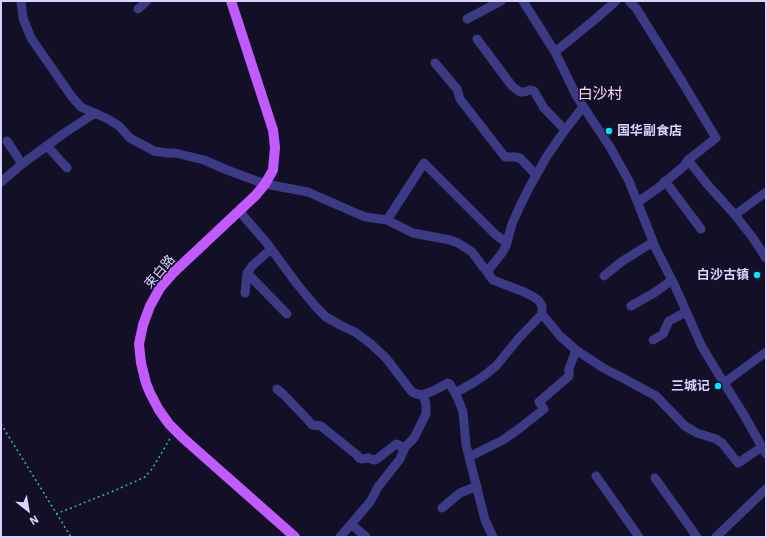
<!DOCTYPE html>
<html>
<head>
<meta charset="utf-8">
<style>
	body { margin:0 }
	#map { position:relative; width:767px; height:538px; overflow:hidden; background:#130f26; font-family:"IBM Plex Sans",sans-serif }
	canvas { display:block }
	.frame { position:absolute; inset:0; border:2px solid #d9d4ff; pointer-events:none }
	.north { position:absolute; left:8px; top:490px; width:40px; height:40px; -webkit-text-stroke:3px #130f26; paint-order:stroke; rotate:149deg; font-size:11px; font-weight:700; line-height:16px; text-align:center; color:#d9d4ff }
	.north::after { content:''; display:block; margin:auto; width:14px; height:18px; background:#d9d4ff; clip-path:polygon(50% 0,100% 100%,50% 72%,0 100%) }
</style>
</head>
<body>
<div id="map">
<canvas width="767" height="538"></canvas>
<div class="frame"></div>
<div class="north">N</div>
</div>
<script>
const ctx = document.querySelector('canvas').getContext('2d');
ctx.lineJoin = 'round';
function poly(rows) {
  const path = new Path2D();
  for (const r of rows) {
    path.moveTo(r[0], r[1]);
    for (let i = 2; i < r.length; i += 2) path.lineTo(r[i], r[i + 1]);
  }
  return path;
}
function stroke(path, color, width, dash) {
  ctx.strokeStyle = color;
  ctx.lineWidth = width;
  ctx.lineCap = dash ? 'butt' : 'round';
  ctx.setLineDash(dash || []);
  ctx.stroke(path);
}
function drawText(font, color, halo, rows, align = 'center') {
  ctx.font = font + ' "IBM Plex Sans","Noto Sans SC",sans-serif';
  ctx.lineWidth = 3;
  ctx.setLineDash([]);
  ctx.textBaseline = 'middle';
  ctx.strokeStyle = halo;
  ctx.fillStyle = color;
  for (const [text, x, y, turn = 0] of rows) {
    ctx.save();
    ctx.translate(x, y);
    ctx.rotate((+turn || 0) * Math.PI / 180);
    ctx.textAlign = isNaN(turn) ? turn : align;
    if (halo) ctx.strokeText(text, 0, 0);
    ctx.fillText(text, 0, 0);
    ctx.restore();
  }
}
stroke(poly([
	[1,424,71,537],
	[56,514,116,490,145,477,152,469,171,437]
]), '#2fb8b0', 1.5, [2, 3]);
stroke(poly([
	[21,1,23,18,31,38,72,97,81,107,108,119,119,126,130,138,154,151,167,153,175,153,204,160,227,170,265,184,308,192,358,214,366,217,387,220,413,233,450,240,458,243,472,252,493,280,524,292,534,297,539,301,542,306,542,314,560,336,576,350,605,369,619,376,656,396,685,426,697,433,716,439,722,443,738,463,762,447],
	[523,1,555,52,577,97,610,147,629,181,656,249,674,284,702,347,724,383,744,415,766,454],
	[629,1,636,8,681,80,716,138,688,160,684,166,658,188,638,202],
	[138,9,147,1],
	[467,19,501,1],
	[477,39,512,86,520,92,524,92,530,90,534,91,544,108,565,130],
	[555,52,593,21,616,1],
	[435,63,457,89,460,99,505,157,515,157,520,158,536,175],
	[7,141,22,164],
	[47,146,67,168],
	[688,160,707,184,735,215,753,238,766,258],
	[665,181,701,229],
	[1,182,22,164,63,134,95,113],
	[239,211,266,242,297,284,316,307,326,317,340,325,355,332,371,344,386,358,412,392,417,394,422,395,433,391,448,383,450,384,458,399,463,412,466,445,485,520,493,537],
	[735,215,766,192],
	[387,220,424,163,496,235,507,243],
	[487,272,502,253,506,246,512,224,520,206,529,188,547,156,565,130,583,107],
	[247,273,287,314],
	[604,276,621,262,653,242],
	[245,293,247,273,252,266,271,249],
	[631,306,654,293,672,280],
	[653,340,663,334,669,321,686,312],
	[724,383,766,352],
	[277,389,284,395,308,420,312,425,321,426,357,455,359,458,362,459,368,458,374,460,377,459,396,444,399,445,404,449],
	[455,393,473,383,485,375,496,366,519,338,542,314],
	[469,457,503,440,520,428,544,409,539,402,569,376,569,369,576,350],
	[596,476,639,537],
	[655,478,697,537],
	[442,508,460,493,477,486],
	[351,524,366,537],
	[340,537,370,502,378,487,400,459,405,447,414,438,426,414,426,404,423,395],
	[716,537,766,489]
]), '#3d3a85', 9);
stroke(poly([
	[231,1,273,130,275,147,273,170,265,184,256,195,174,272,160,288,150,306,143,325,139,344,141,363,146,383,150,393,159,410,169,424,183,438,295,537]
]), '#c25bff', 10);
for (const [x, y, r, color] of [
	[609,131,4,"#00e5ff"],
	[757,275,4,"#00e5ff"],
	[718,386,4,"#00e5ff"]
]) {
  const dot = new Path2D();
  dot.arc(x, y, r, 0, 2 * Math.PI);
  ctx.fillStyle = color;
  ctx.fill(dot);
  stroke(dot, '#130f26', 1.5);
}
drawText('bold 13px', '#d9d4ff', '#130f26', [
	["国华副食店",617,131,"left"],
	["白沙古镇",749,275],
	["三城记",710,386]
], 'right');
drawText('13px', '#d9d4ff', '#130f26', [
	["束白路",160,272,-50]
]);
drawText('15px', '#ffd6f0', '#130f26', [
	["白沙村",600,95]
]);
</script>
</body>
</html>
